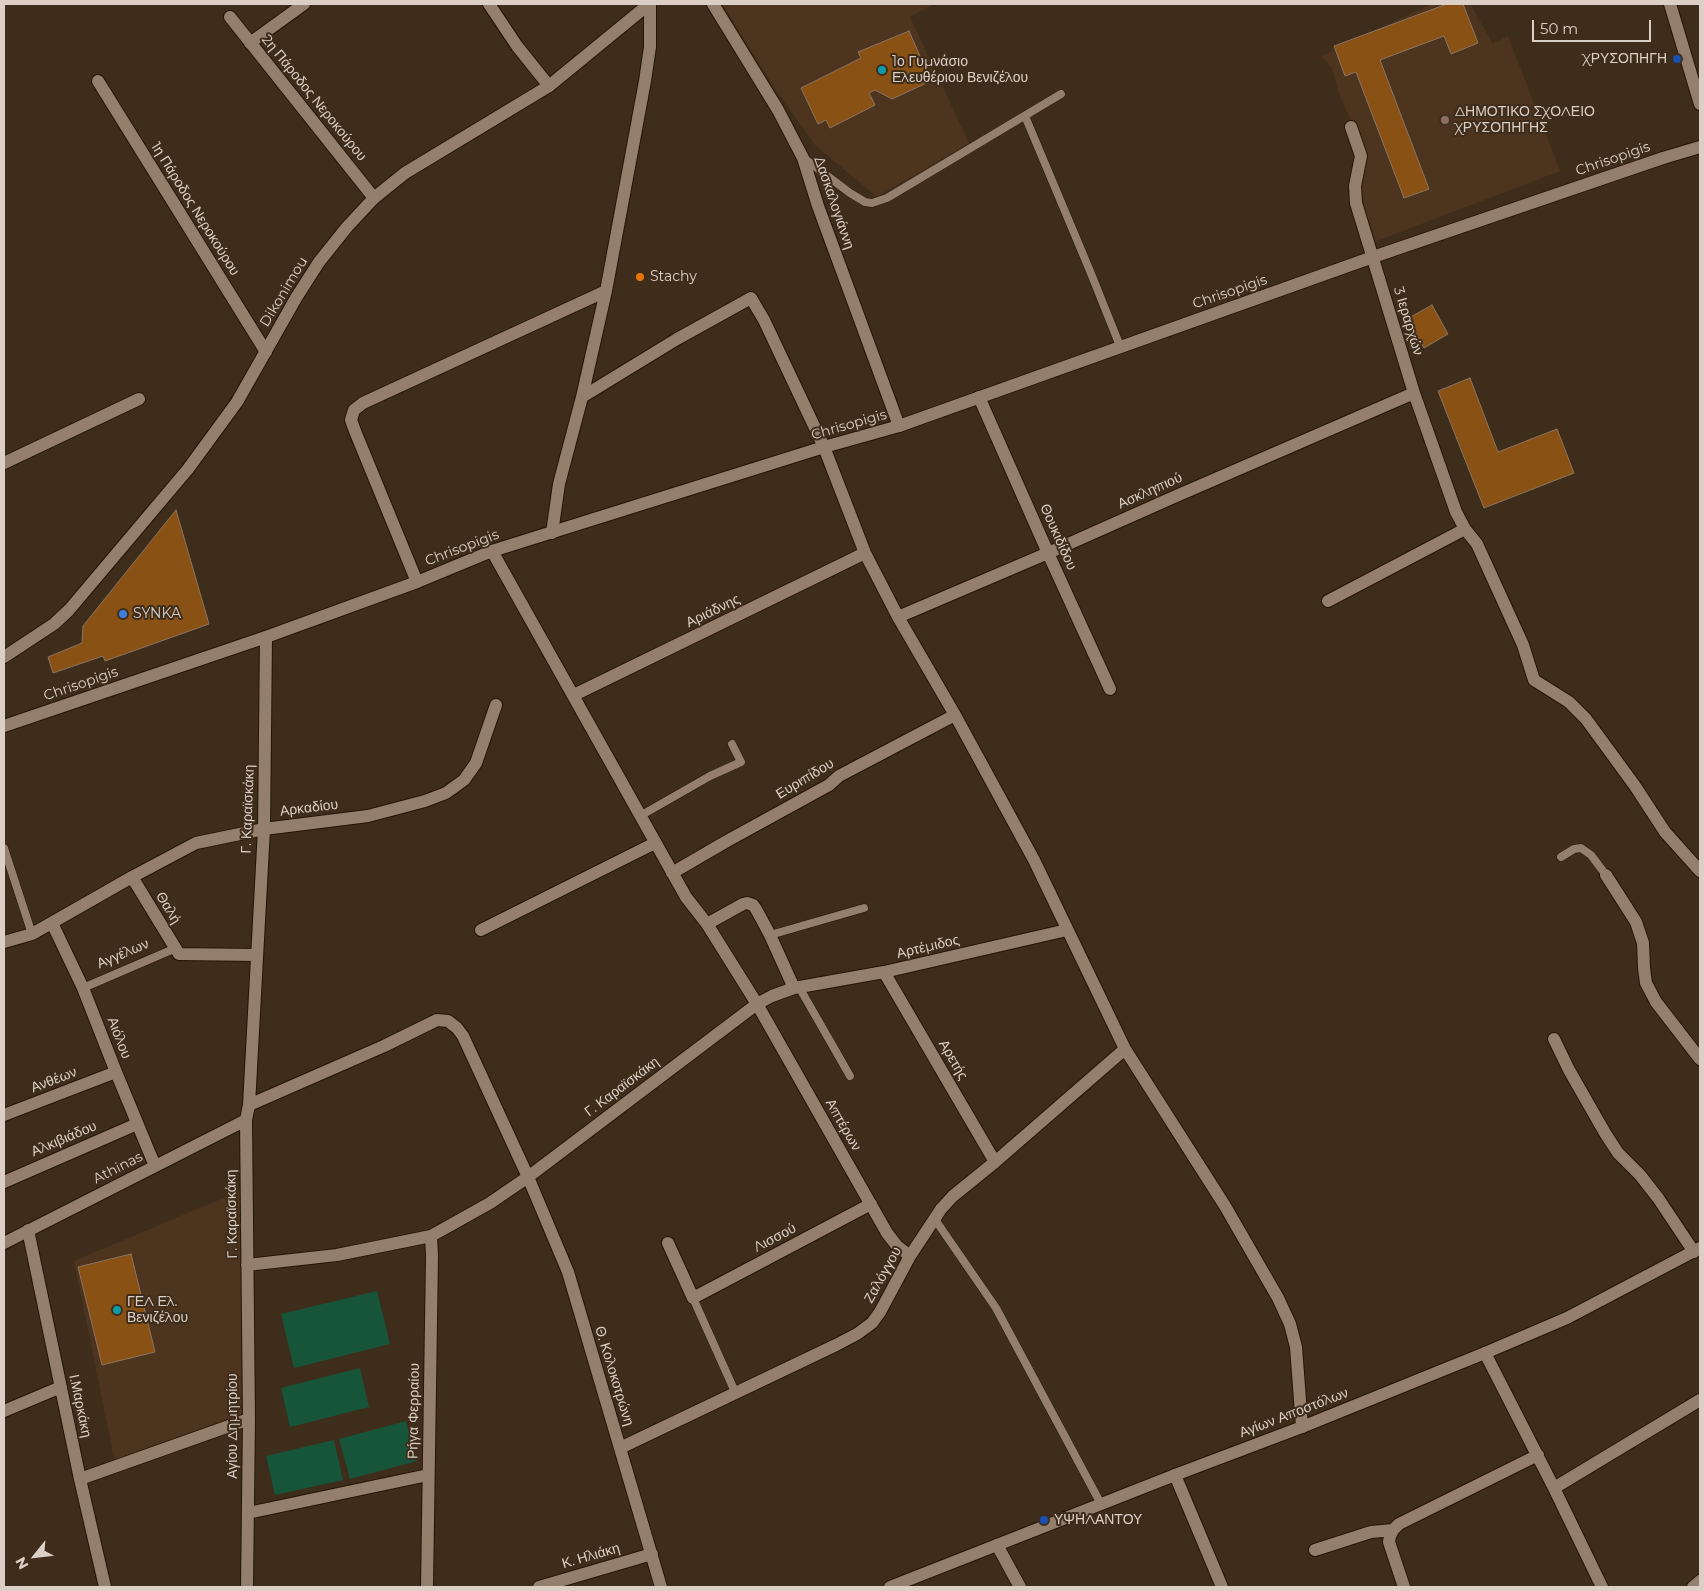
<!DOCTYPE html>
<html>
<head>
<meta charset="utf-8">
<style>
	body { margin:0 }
	#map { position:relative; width:1704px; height:1591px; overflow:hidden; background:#3f2d1c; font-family:Montserrat,sans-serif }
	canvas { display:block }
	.frame { position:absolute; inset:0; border:5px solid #dcd0c6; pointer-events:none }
	.north { position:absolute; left:10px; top:1531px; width:50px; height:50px; -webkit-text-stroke:4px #3f2d1c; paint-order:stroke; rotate:241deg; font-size:14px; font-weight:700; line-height:20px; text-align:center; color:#dcd0c6 }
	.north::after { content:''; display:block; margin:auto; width:18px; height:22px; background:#dcd0c6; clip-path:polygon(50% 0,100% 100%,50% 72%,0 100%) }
	.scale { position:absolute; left:1532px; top:20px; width:119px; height:22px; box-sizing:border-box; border:2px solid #dcd0c6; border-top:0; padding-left:6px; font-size:15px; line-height:18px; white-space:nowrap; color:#dcd0c6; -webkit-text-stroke:4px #3f2d1c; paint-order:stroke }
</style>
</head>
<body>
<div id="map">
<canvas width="1704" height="1591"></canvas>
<div class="frame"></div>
<div class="north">N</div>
<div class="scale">50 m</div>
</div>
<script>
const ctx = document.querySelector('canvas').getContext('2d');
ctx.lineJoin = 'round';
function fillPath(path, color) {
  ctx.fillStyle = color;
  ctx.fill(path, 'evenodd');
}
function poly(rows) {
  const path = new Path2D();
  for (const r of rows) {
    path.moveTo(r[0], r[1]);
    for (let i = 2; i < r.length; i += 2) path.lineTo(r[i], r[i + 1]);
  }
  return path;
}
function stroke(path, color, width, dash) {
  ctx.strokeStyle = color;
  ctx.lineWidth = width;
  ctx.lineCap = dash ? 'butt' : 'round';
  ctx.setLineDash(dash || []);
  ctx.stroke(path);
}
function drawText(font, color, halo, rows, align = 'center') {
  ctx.font = font + ' Montserrat,sans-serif';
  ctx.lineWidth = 4;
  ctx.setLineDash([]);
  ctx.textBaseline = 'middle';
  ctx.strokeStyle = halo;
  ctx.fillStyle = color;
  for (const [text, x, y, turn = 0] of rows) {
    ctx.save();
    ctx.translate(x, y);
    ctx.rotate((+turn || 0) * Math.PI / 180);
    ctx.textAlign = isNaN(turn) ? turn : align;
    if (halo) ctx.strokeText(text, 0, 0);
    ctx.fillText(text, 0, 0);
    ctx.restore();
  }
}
fillPath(poly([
	[722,4,934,4,910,17,969,143,877,197,815,145,776,90],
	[1432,4,1470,4,1493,44,1508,36,1560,171,1369,244,1356,192,1362,148,1338,91,1332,68,1321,56],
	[240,1191,246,1416,115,1462,74,1261]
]), '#4c341f');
fillPath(poly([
	[377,1291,390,1344,294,1368,281,1314],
	[360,1368,369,1407,290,1427,281,1388],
	[406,1421,417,1461,350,1479,339,1439],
	[334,1440,343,1480,275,1495,266,1456]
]), '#165539');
const building = poly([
	[1447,4,1463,4,1478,43,1451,54,1444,36,1380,60,1429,189,1404,198,1356,72,1345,76,1334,46,1447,4],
	[909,31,931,81,892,99,875,90,869,93,875,105,830,128,826,120,818,124,801,88,861,58,858,52,909,31],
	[1432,305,1448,334,1424,348,1407,319,1432,305],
	[1470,378,1498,452,1557,429,1574,473,1484,508,1438,391,1470,378],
	[176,510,209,624,105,661,103,656,53,673,48,657,82,643,83,626,176,510],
	[131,1254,155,1352,102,1365,78,1267,131,1254]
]);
fillPath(building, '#8a5115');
stroke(building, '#8a7462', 1);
const service = poly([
	[1025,116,1090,271,1120,346],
	[805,159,850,193,865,202,872,203,887,198,1061,94],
	[640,816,710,776,741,762,732,744],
	[4,848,32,934],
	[1561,857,1574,849,1581,848,1591,855,1606,875],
	[770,935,864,908],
	[799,987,850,1076],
	[83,988,176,948],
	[934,1218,996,1308,1101,1504],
	[693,1298,736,1394]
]);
const minor = poly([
	[489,4,517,46,549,86],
	[713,4,778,110,803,158,818,206,899,426],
	[230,17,374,198],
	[250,43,304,4],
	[98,81,266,352],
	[1351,127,1361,156,1355,186,1356,203,1414,393,1456,512,1465,529,1477,544,1523,645,1534,680,1569,702,1586,719,1635,786,1665,832,1700,871],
	[582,397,677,339,751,298,764,320,824,447,865,553,898,617,955,715,1034,860,1125,1049,1225,1206,1278,1298,1290,1324,1296,1347,1302,1427],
	[979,397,1048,553,1110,689],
	[4,463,139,399],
	[552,533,559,484,582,397,606,291,645,81,650,47,650,4],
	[417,582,355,431,351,420,354,410,363,403,606,291],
	[1328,601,1465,529],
	[898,617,1048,553,1174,497,1414,393],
	[574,695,865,553],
	[672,873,727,841,829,785,839,776,955,715],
	[1606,875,1636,922,1643,943,1644,968,1646,983,1656,1002,1700,1059],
	[132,877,179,954,256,955],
	[52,923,83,988,116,1072,155,1166],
	[707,924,757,1004,887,1233,897,1246,910,1256],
	[481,930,655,843],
	[4,942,32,934,132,877,196,843,264,829,368,816,425,801,446,793,464,780,476,763,496,705],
	[884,972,995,1162],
	[794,988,884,972,1067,930],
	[1554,1039,1569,1070,1605,1133,1618,1153,1640,1175,1658,1198,1694,1252],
	[249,1105,384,1046,437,1020,448,1021,457,1028,463,1036,528,1177,568,1272,661,1587],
	[4,1115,116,1072],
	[4,1182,137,1124],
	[28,1230,80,1479,105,1587],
	[4,1243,246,1120],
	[668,1243,693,1298,871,1204],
	[247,1265,337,1255,431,1236,490,1203,528,1177,757,1004,772,996,794,988,770,935,756,909,753,905,747,903,743,904,707,924,686,897,492,551],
	[1485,1353,1554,1488,1602,1587],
	[4,1411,61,1387],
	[620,1448,836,1345,857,1334,872,1323,880,1312,910,1256,941,1209,953,1196,995,1162,1125,1049],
	[1175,1475,1222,1587],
	[80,1479,249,1419],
	[1554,1488,1700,1400],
	[248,1513,428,1475],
	[997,1545,1020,1587],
	[1315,1550,1371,1532,1393,1530],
	[247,1587,249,1419,246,1120,249,1105,264,829,266,637],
	[427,1587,432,1256,431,1236],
	[539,1587,652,1554],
	[1404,1587,1389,1542,1390,1536,1393,1530,1399,1524,1538,1455]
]);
const tertiary = poly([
	[4,726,266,637,417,582,492,551,824,447,899,426,1373,257,1663,158,1700,147],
	[890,1587,1175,1475,1302,1427,1485,1353,1567,1318,1700,1248],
	[1693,1587,1700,1581]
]);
const secondary = poly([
	[1670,4,1700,104],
	[4,657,54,624,69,610,188,469,237,402,296,298,319,262,347,227,374,198,405,173,549,86,649,4]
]);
stroke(service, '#251505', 9);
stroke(minor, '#251505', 14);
stroke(tertiary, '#251505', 14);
stroke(secondary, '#251505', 14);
stroke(service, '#947e6c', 8);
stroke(minor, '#947e6c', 12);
stroke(tertiary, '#947e6c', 12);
stroke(secondary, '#947e6c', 12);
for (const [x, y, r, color] of [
	[1677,59,5,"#1a4fb4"],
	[882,70,5,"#0f9aa8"],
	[1445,120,5,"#8d6e63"],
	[640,277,5,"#e8710a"],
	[123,614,5,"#3f7fe0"],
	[117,1310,5,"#0f9aa8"],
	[1044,1520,5,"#1a4fb4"]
]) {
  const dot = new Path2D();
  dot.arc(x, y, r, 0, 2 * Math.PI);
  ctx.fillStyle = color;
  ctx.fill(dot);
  stroke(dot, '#3f2d1c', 2);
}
drawText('14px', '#dcd0c6', '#3f2d1c', [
	["ΧΡΥΣΟΠΗΓΗ",1667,59,"right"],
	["1ο Γυμνάσιο",892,62],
	["Ελευθέριου Βενιζέλου",892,78],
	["ΔΗΜΟΤΙΚΟ ΣΧΟΛΕΙΟ",1455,112],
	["ΧΡΥΣΟΠΗΓΗΣ",1455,128],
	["Stachy",650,277],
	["SYNKA",133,614],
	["ΓΕΛ Ελ.",127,1302],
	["Βενιζέλου",127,1318],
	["ΥΨΗΛΑΝΤΟΥ",1054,1520]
], 'left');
drawText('14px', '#dcd0c6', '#3f2d1c', [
	["2η Πάροδος Νεροκούρου",314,98,51],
	["Chrisopigis",1613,159,-19],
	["Δασκαλογιάννη",834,203,71],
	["1η Πάροδος Νεροκούρου",195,209,58],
	["Dikonimou",284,292,-59],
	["Chrisopigis",1230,292,-19],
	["3 Ιεραρχών",1408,321,73],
	["Chrisopigis",849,425,-16],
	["Ασκληπιού",1150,491,-24],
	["Θουκιδίδου",1058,537,66],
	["Chrisopigis",462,548,-21],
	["Αριάδνης",713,611,-26],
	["Chrisopigis",81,684,-19],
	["Ευριπίδου",805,779,-31],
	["Αρκαδίου",309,808,-7],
	["Γ. Καραϊσκάκη",248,809,-88],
	["Θαλή",168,908,59],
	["Αρτέμιδος",928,947,-13],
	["Αγγέλων",123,954,-23],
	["Αιόλου",119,1038,69],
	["Αρετής",953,1060,60],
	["Ανθέων",54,1080,-21],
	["Γ. Καραϊσκάκη",622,1087,-37],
	["Απτέρων",843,1125,60],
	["Αλκιβιάδου",64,1139,-23],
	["Athinas",118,1168,-27],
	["Γ. Καραϊσκάκη",232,1214,-91],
	["Λισσού",775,1238,-28],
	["Ζαλόγγου",883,1275,-61],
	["Θ. Κολοκοτρώνη",614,1376,73],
	["Ι.Μαρκάκη",80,1406,78],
	["Ρήγα Φερραίου",414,1411,-89],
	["Αγίων Αποστόλων",1294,1413,-21],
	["Αγίου Δημητρίου",233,1426,-90],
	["Κ. Ηλιάκη",591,1556,-16]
]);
</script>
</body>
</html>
